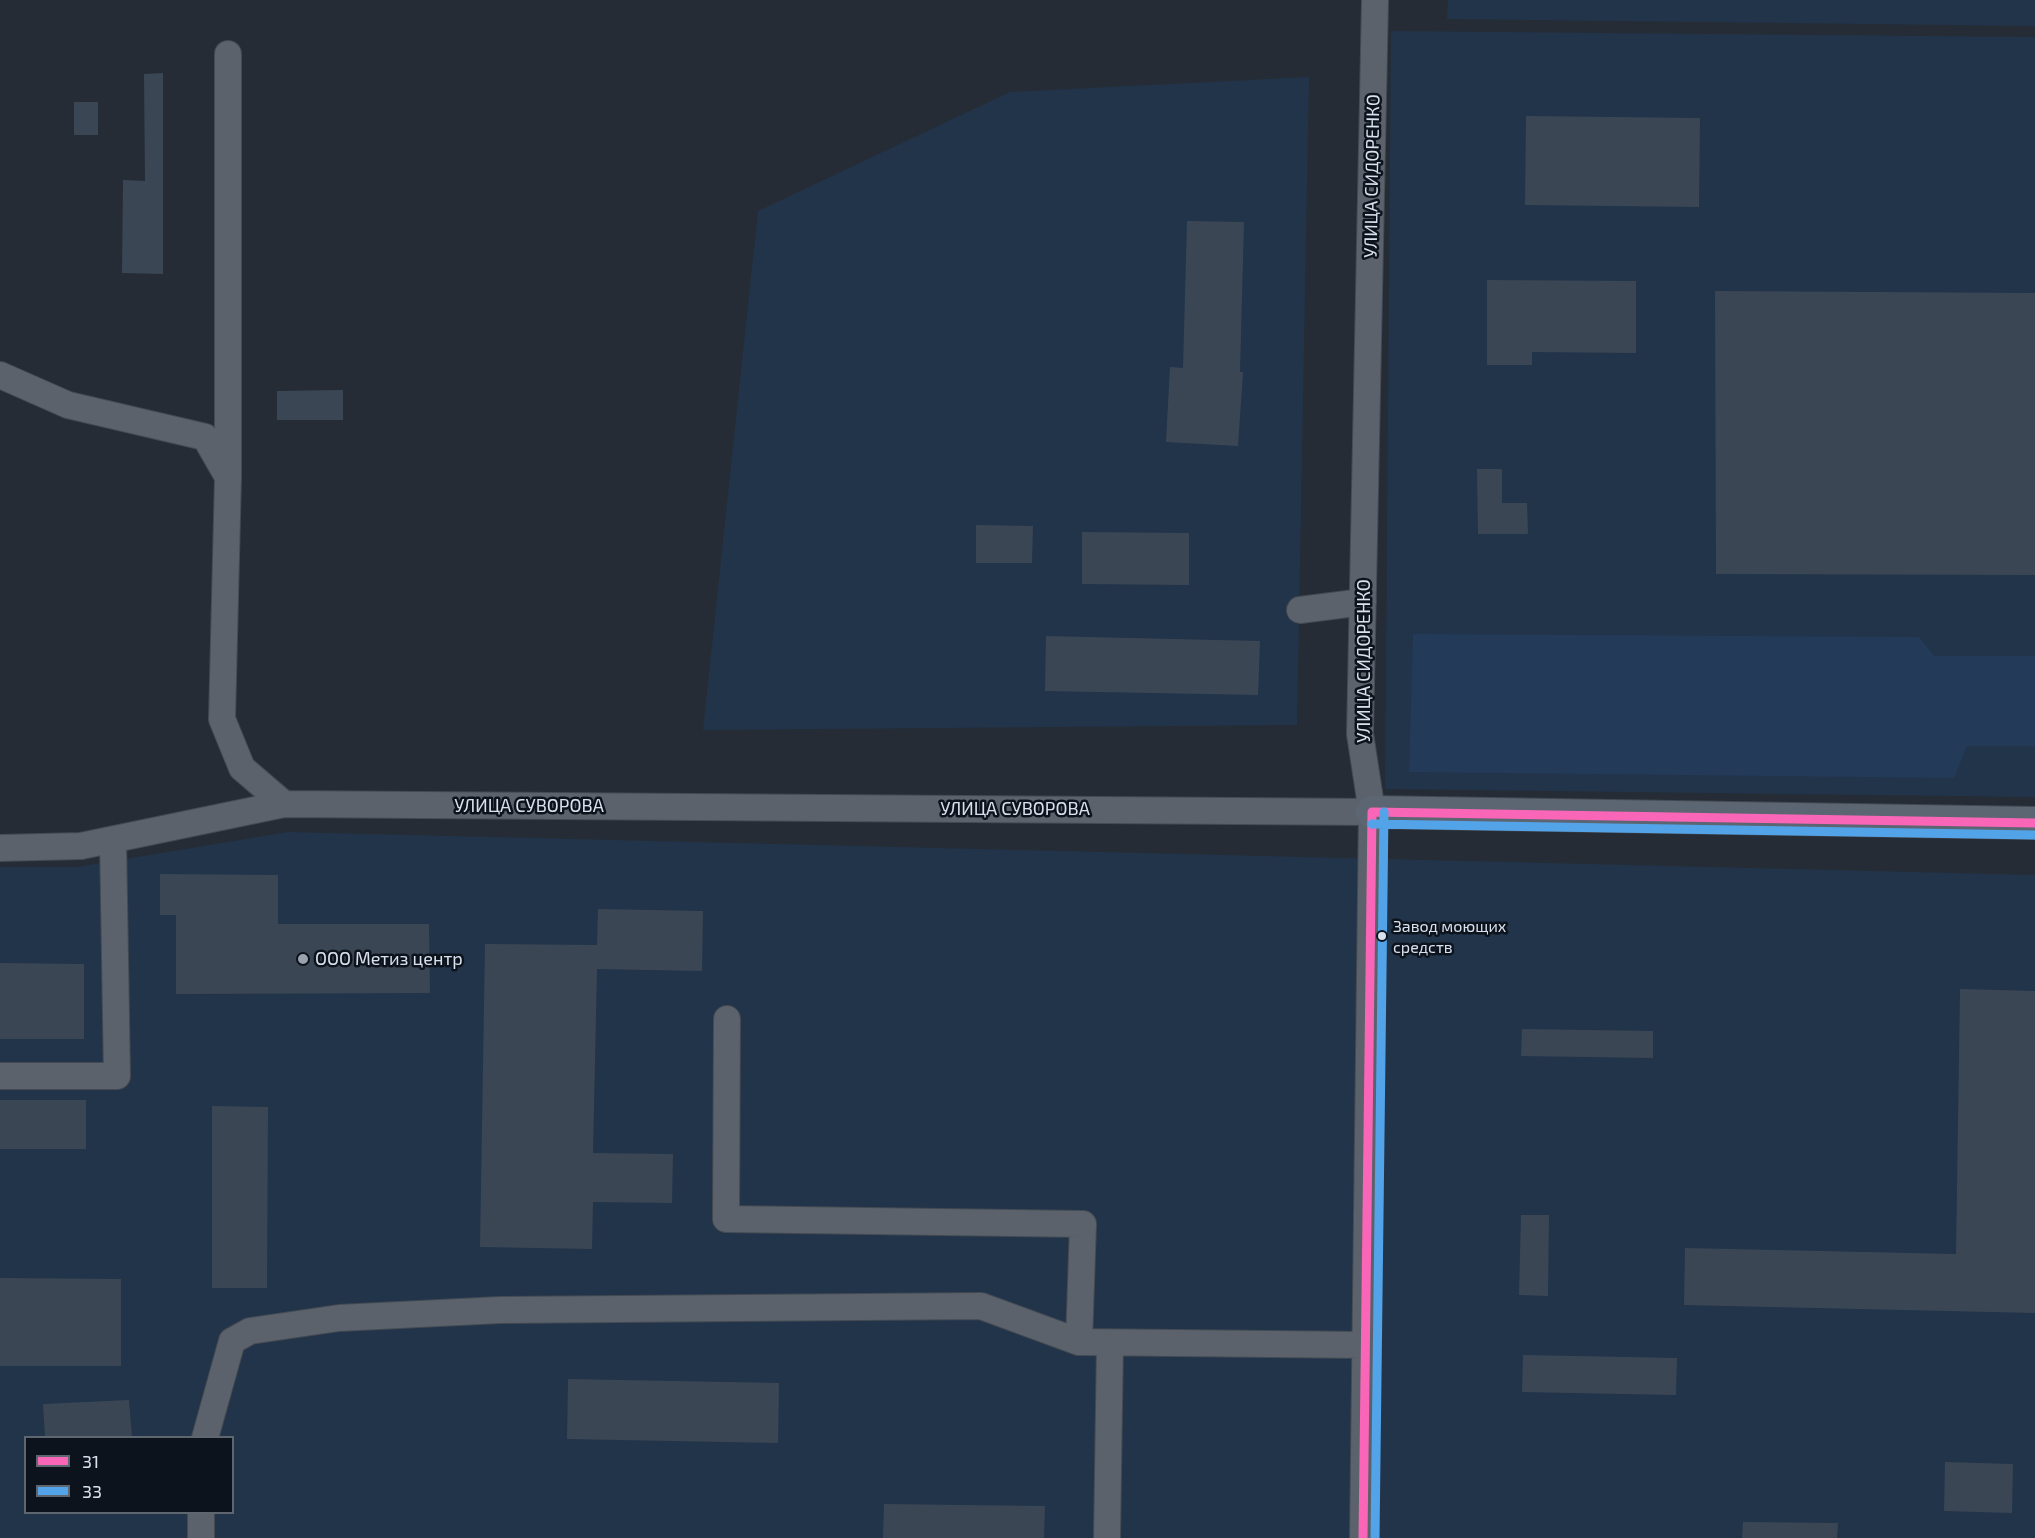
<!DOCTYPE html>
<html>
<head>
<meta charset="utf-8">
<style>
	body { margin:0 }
	#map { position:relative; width:2035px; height:1538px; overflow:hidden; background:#252c36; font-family:"Exo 2",sans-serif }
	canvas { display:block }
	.legend { position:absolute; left:24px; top:1436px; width:210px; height:78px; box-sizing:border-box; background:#0d131c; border:2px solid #5e6670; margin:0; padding:8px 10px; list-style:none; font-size:18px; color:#d8e2ee }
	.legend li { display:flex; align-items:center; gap:12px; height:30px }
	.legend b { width:30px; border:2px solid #5e6670 }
</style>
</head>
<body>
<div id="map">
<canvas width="2035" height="1538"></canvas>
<ul class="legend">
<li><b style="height:8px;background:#fa66b7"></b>31</li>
<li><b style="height:8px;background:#53a3e8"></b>33</li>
</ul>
</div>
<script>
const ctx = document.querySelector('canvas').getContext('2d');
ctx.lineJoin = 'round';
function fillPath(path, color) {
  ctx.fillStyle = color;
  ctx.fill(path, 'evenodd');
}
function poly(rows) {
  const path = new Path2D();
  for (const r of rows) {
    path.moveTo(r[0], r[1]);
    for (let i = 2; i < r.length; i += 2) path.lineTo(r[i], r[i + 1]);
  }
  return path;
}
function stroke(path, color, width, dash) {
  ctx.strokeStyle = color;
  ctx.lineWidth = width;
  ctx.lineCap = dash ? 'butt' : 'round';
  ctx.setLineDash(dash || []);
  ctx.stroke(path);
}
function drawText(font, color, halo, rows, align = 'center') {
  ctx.font = font + ' "Exo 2",sans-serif';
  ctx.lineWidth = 5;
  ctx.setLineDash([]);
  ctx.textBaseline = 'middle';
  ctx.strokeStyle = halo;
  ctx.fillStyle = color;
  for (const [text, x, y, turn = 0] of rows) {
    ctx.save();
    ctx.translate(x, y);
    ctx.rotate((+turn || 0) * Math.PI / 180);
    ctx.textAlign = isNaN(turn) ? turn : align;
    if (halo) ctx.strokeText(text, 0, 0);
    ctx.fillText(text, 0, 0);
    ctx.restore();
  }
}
fillPath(poly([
	[1448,0,2035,0,2035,26,1447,19],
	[1391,31,2035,37,2035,797,1385,789],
	[1309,77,1297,725,703,730,758,211,1010,92],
	[288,832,2035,875,2035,1538,0,1538,0,867,77,867],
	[26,1438,232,1438,232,1512,26,1512]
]), '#22344a');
fillPath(poly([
	[1413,634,1919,637,1934,656,2035,656,2035,746,1967,746,1954,778,1409,772]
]), '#233a59');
fillPath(poly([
	[163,73,163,274,122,273,123,180,145,181,144,74],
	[74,102,98,102,98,135,74,135],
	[1526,116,1700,118,1699,207,1525,205],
	[1187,221,1244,222,1240,372,1243,372,1238,446,1166,442,1170,367,1183,368],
	[1487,280,1636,281,1636,353,1532,352,1532,365,1487,365],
	[1715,291,2035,293,2035,575,1716,574],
	[343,390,343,420,277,420,277,391],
	[1477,469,1502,469,1502,503,1527,503,1528,534,1478,534],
	[976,525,1033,526,1032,563,976,563],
	[1082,532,1189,533,1189,585,1082,584],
	[1046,636,1260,641,1258,695,1045,691],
	[160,874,278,875,278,924,429,924,430,993,176,994,176,915,160,915],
	[598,909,703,911,702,971,597,969,593,1153,673,1154,672,1203,593,1202,592,1249,480,1247,485,944,597,945],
	[0,963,84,964,84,1039,0,1039],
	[1960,989,2035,991,2035,1313,1684,1305,1685,1248,1956,1254],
	[1522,1029,1653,1031,1653,1058,1521,1056],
	[0,1100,86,1100,86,1149,0,1149],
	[212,1106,268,1107,267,1288,212,1288],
	[1521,1215,1549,1215,1548,1296,1519,1295],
	[0,1278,121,1279,121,1366,0,1366],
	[1523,1355,1677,1358,1676,1395,1522,1392],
	[568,1379,779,1383,778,1443,567,1439],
	[129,1400,132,1437,45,1437,43,1404],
	[1945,1462,2013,1464,2012,1513,1944,1511],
	[884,1504,1045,1506,1044,1538,883,1538],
	[1743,1522,1838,1523,1837,1538,1742,1538]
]), '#3b4655');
const minor = poly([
	[228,54,228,477],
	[0,375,68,405,205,437,228,477,222,719,242,768,284,804],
	[1300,610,1363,602],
	[0,848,81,846,284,804,1372,812],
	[727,1019,726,1219,1083,1224,1079,1342,1366,1345],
	[0,1076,117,1076,113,840],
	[205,1438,232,1341,250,1331,339,1318,500,1310,981,1306,1079,1342],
	[201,1538,201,1512],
	[1107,1538,1110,1343],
	[1363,1538,1372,812,1360,734,1375,0]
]);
const major = poly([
	[1372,812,2035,823]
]);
stroke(minor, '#434a53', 28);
stroke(major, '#434a53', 34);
stroke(minor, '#5c626b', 26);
stroke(major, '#5c6572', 32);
stroke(poly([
	[1372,812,2035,823],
	[1363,1538,1372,812]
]), '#fa66b7', 9);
stroke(poly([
	[1372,824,2035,835],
	[1375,1538,1384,812]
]), '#53a3e8', 9);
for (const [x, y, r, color] of [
	[1382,936,5,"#d8e2ee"],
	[303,959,6,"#99a2ae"]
]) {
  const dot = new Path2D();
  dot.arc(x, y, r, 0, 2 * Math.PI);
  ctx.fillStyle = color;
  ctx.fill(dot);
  stroke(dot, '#0d131c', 2);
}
drawText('16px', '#d8e2ee', '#0d131c', [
	["Завод моющих",1393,927],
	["средств",1393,948]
], 'left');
drawText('18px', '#d8e2ee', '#0d131c', [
	["УЛИЦА СИДОРЕНКО",1372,176,-89],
	["УЛИЦА СИДОРЕНКО",1364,661,-90],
	["УЛИЦА СУВОРОВА",529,806],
	["УЛИЦА СУВОРОВА",1015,809]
]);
drawText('18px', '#d8e2ee', '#0d131c', [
	["ООО Метиз центр",315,959]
], 'left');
</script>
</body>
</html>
